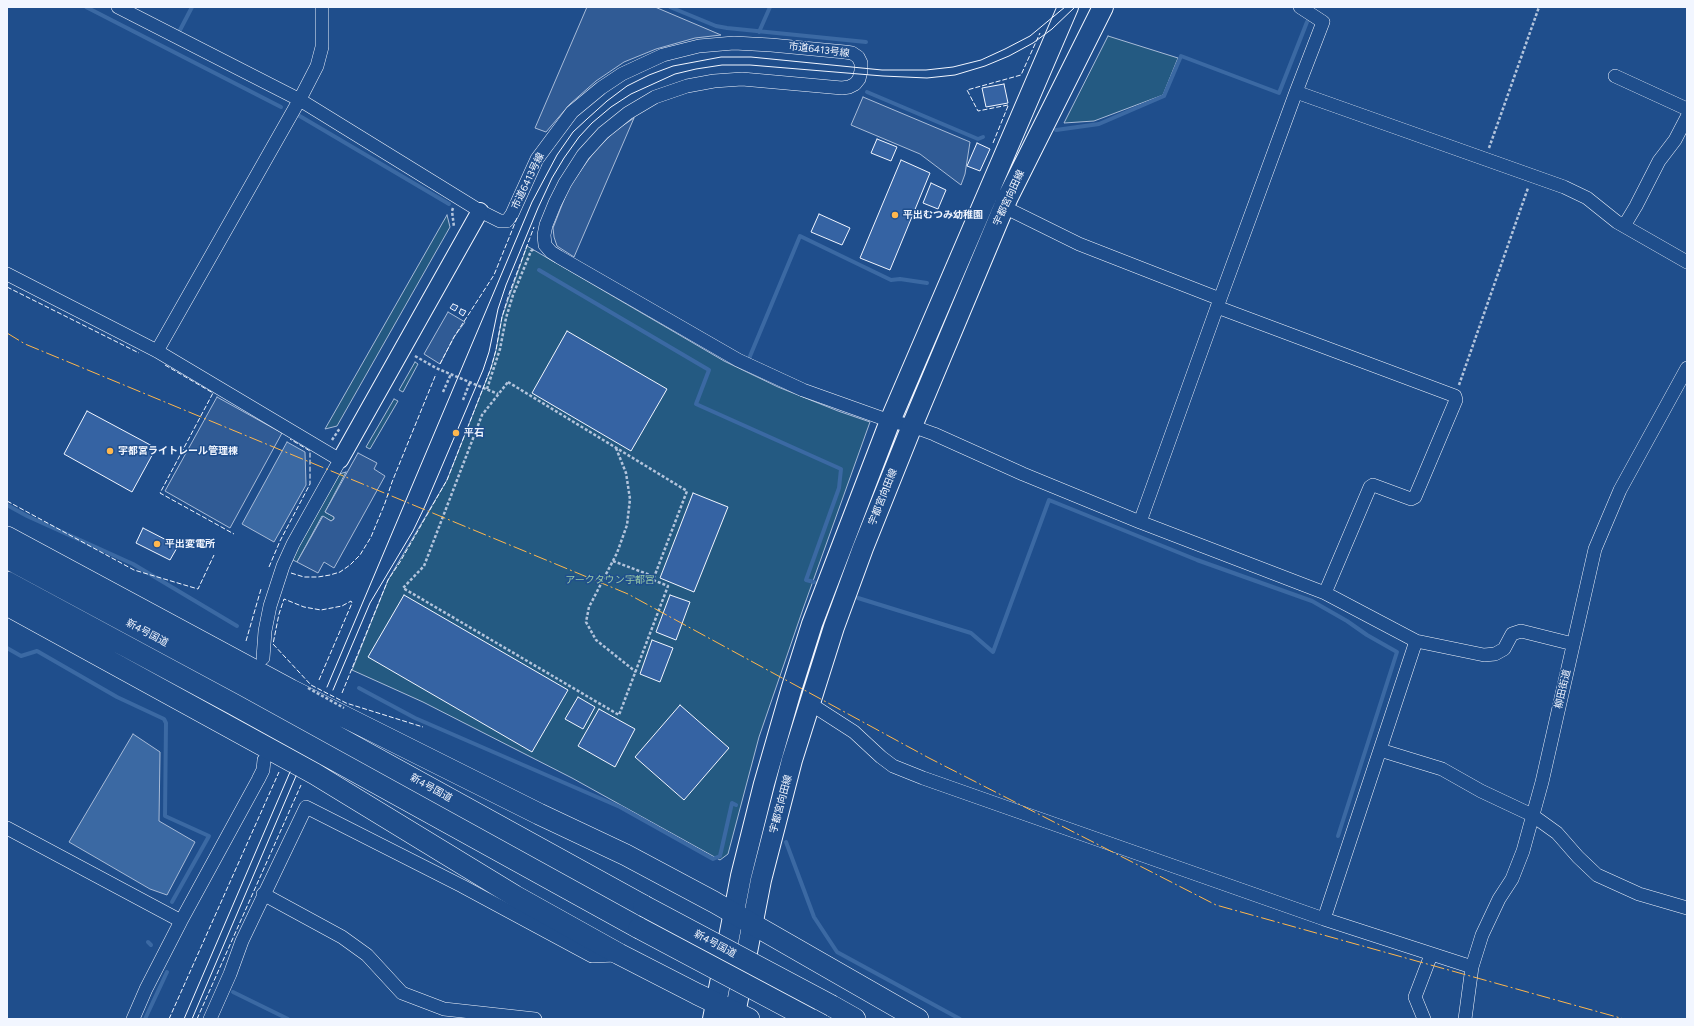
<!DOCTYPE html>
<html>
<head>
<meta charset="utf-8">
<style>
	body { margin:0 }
	#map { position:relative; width:1694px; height:1026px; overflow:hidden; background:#1f4e8c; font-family:Figtree,sans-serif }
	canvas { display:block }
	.frame { position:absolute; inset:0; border:8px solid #f2f6ff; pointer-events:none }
</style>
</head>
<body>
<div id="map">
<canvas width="1694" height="1026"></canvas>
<div class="frame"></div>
</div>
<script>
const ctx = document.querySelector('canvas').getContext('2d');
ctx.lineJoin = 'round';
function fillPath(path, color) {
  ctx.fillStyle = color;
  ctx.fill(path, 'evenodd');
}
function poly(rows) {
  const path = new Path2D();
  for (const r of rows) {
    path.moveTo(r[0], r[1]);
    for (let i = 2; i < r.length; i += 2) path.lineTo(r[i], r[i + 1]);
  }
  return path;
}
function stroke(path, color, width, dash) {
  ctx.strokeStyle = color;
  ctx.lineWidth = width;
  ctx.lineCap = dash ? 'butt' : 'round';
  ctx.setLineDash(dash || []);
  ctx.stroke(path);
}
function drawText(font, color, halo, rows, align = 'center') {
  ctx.font = font + ' Figtree,"Noto Sans JP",sans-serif';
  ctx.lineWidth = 3;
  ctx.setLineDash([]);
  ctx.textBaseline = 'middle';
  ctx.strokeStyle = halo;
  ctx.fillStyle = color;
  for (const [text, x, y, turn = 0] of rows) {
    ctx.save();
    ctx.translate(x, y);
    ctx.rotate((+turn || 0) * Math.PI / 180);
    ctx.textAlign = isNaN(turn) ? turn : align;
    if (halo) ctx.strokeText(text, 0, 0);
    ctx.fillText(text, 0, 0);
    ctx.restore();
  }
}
const green = poly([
	[1108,36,1178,58,1163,95,1094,121,1064,123,1108,36],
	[447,215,450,227,337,426,325,429,447,215],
	[527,246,724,361,778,387,838,411,870,422,803,609,759,737,728,854,720,860,572,778,423,702,352,670,388,580,447,480,491,368,496,350,502,317,527,246],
	[415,362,418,364,403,392,399,390,415,362],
	[394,399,398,401,370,449,366,447,394,399],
	[346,472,325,512,334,517,334,519,331,521,322,516,297,562,291,559,336,475,346,472]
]);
fillPath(green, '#245a82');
stroke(green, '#a8bbd7', 1);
const parking = poly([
	[587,7,655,7,721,35,695,38,656,49,624,62,596,81,570,104,546,132,535,128,587,7],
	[863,97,970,142,965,174,961,185,920,154,851,125,863,97],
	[634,118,574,257,557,246,554,237,553,228,569,187,596,149,616,130,634,118],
	[448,312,465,322,454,337,440,364,424,354,448,312],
	[217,397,282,433,230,528,165,491,217,397],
	[358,453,377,463,374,469,385,476,334,568,324,562,318,573,297,562,323,516,331,521,334,519,334,517,325,512,358,453]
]);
fillPath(parking, '#305b95');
stroke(parking, '#a8bbd7', 1);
const water = poly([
	[287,442,305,452,306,485,274,542,242,524,287,442],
	[133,734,160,752,159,821,195,842,167,895,150,889,69,842,133,734]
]);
fillPath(water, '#3b69a3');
stroke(water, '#a8bbd7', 1);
stroke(poly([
	[86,7,281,107],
	[670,7,716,26,727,28,866,42],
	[179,32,192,7],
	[759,32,770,7],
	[867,92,978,139,983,137],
	[298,115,449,204],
	[1056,130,1099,124,1164,96,1181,56,1279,93,1307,22],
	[539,270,709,370,696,404,841,469,839,488,806,580,814,582],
	[748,361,800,236,891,280,900,279,927,283],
	[7,505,27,516,133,564,237,626],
	[858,598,971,633,993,652,1049,500,1197,560,1312,601,1347,621,1367,635,1397,652,1338,836],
	[7,648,21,656,37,651,117,697,164,719,166,723,165,816,209,836,172,902],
	[359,688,415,718,620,807,713,859,720,856,732,803,736,805],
	[786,842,814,917,837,952,960,1019],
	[148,942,151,945],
	[233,992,288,1019],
	[145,1019,167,972]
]), '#3b69a3', 4);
const building = poly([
	[1004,84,1008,103,986,107,982,88,1004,84],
	[877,139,897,147,891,161,871,153,877,139],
	[977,143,990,149,980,171,967,166,977,143],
	[901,160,930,173,890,270,860,258,901,160],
	[931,183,946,190,938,209,923,203,931,183],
	[819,214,850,228,842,245,811,232,819,214],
	[453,304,458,306,455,311,450,308,453,304],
	[461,309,466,311,463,316,459,313,461,309],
	[567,331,667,389,631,451,532,393,567,331],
	[87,411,156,448,132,492,64,454,87,411],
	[693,493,728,507,694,592,660,578,693,493],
	[143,528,178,546,170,560,136,543,143,528],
	[404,595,568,690,532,752,368,657,404,595],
	[670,595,690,602,676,640,656,632,670,595],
	[652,640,673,648,660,682,640,674,652,640],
	[578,697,595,707,583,729,565,719,578,697],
	[680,705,729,748,684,800,635,757,680,705],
	[599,709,635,729,615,767,578,746,599,709]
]);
fillPath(building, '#3563a3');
stroke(building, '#f2f6ff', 1);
const minor = poly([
	[118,7,300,100,480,211,500,221,507,221,512,214,537,159,572,112,601,88,622,74,663,55,699,46,734,43,771,45,845,52,852,53,858,57,861,63,861,71,859,79,855,84,849,87,842,88,742,79,714,81,687,86,655,97,628,113,603,133,583,155,565,183,555,203,546,225,544,235,545,245,551,252,559,257,738,360,803,390,890,421,912,426,934,434,1023,474,1140,522,1325,593,1416,641,1484,655,1495,654,1504,649,1512,634,1521,631,1573,644],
	[1615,76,1687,109],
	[1296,92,1564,187,1587,198,1617,222,1687,262],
	[1004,207,1079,244,1220,299],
	[1624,226,1636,206,1659,161,1675,140,1687,117],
	[7,274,157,351,340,460,293,544,283,566,270,606,265,631,263,658],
	[1217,307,1455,396,1456,400,1415,497,1411,499,1373,485,1370,487,1325,593],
	[157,351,300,99,317,66,322,47,322,7],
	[1140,522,1220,299,1296,92,1323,22,1300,7],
	[809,703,854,732,881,757,893,766,923,778,1324,919,1472,967],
	[1380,750,1442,769,1481,791,1532,815,1557,833,1578,857,1597,875,1639,894,1687,908],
	[7,828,181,921],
	[263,894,342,937,367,955,402,993,444,1009,535,1019],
	[1324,919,1416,641],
	[133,1019,146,989,181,921,258,780,263,770,264,760],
	[210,1019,230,974,242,941,306,807,462,886,592,956,617,955],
	[1424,1019,1415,997,1431,955],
	[1465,1019,1472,967,1482,935,1499,899,1512,879,1523,851,1542,782,1595,549,1620,490,1687,368]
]);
const tertiary = poly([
	[340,460,480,211]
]);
const primary = poly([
	[713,1019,741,876,764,784,792,687,812,624,890,421,1068,7],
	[734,1019,761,880,792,760,834,627,863,548,912,426,1008,197,1103,7]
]);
const trunk = poly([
	[7,537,291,690,539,814,626,855,714,902,918,1019],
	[7,558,245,686,644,906],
	[7,582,235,705,639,928],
	[7,605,315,774,515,896,619,954,697,994,749,1019],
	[832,1006,855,1019]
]);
stroke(minor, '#f2f6ff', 14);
stroke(tertiary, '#f2f6ff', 18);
stroke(primary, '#f2f6ff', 22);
stroke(trunk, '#f2f6ff', 22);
stroke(poly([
	[1489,148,1539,7],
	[453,208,452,211,454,227],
	[415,356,436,368,498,394],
	[508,382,687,491,653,580,668,586,619,715,403,588,424,566,482,415,508,382],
	[1459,385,1528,188],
	[487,389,500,349,506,318,513,295,531,251,534,249],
	[443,392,451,374],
	[463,400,470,382],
	[332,440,340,428],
	[616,448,626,473,630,499,627,525,617,553,589,607,586,622,596,640,636,672],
	[613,561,655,577]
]), '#b3c4dc', 2.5, [3, 2]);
stroke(minor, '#1f4e8c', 13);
stroke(tertiary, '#1f4e8c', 16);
stroke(primary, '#1f4e8c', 20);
stroke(trunk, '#1f4e8c', 21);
stroke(poly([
	[327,687,532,202,557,155,573,132,587,119,607,101,627,86,649,75,673,66,721,57,751,57,882,70,926,70,953,67,981,60,1005,49,1030,36,1065,7],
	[333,690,370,603,413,531,425,506,483,370,489,352,498,309,506,285,538,208,552,178,564,158,579,137,592,123,611,107,631,94,675,74,696,69,722,65,750,65,883,76,927,78,955,75,985,66,1009,56,1033,43,1052,29,1075,7],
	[184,1019,290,772],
	[192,1019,296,776]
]), '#f2f6ff', 1);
const trunkBridge = poly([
	[644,906,832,1006],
	[639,928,810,1019]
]);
stroke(trunkBridge, '#f2f6ff', 22, []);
stroke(poly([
	[308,688,344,708]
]), '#b3c4dc', 2.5, [3, 2]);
stroke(trunkBridge, '#1f4e8c', 21);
stroke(poly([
	[1008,105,978,111,967,90,1021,75,1040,33],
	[993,143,1008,106],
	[7,287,139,353],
	[440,364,454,337,494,275,517,218],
	[165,365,213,393,160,493,234,534],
	[7,501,134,570,198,589,214,555],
	[269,567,280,541,310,484,310,451,290,439],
	[291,573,304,577,318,577,330,575,340,572,350,565,360,555,371,537,385,503,392,482,436,374],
	[246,641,261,589],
	[319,680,352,603,351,601,342,606,321,610,304,607,284,599,279,614,273,644,311,685,346,703,423,727],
	[342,693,388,580,400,562,447,480,491,368,496,350,502,317,509,294,534,227],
	[169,1019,279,772],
	[197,1019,301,785]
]), '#f2f6ff', 1, [5, 2]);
stroke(poly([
	[7,333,25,344,628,594,929,758,1216,905,1624,1019]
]), '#ffb74d', 1, [14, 3, 2, 3]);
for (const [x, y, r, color] of [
	[895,215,4,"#ffb74d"],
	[456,433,4,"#ffb74d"],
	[110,451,4,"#ffb74d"],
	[157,544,4,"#ffb74d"]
]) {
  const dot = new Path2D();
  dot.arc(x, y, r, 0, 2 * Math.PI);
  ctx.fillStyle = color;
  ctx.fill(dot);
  stroke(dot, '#1f4e8c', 1.5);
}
drawText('10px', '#f2f6ff', '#1f4e8c', [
	["市道6413号線",819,50,7],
	["市道6413号線",528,181,-64],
	["宇都宮向田線",1009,198,-65],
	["宇都宮向田線",883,497,-68],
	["新4号国道",147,633,28],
	["柳田街道",1563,689,-77],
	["新4号国道",431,788,29],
	["宇都宮向田線",781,804,-75],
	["新4号国道",715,944,28]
]);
drawText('bold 10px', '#f2f6ff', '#1f4e8c', [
	["平出むつみ幼稚園",903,215],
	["平石",464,433],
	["宇都宮ライトレール管理棟",118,451],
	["平出変電所",165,544]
], 'left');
drawText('10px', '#97c8a6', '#1f4e8c', [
	["アークタウン宇都宮",610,580]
]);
</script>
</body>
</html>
